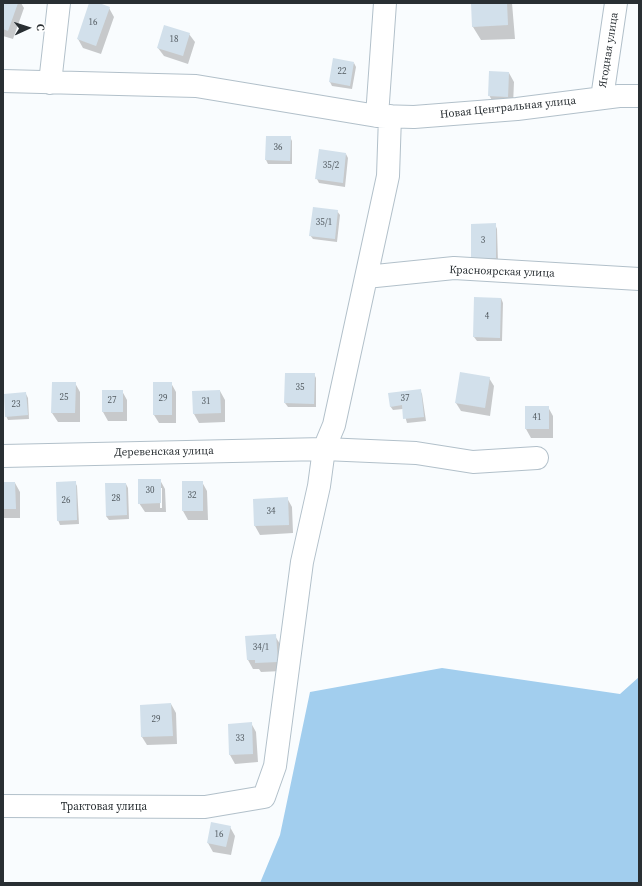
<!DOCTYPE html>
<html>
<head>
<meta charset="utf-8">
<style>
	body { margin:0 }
	#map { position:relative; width:642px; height:886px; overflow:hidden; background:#f9fcfe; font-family:"Source Serif 4",serif }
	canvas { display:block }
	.frame { position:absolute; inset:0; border:4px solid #292f33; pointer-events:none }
	.north { position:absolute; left:8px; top:8px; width:40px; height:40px; -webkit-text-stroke:3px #fff; paint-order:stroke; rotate:87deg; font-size:11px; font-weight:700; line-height:16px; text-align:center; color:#292f33 }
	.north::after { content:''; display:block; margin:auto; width:14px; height:18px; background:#292f33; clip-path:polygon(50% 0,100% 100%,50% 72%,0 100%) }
</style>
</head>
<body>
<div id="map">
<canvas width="642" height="886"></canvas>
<div class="frame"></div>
<div class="north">С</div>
</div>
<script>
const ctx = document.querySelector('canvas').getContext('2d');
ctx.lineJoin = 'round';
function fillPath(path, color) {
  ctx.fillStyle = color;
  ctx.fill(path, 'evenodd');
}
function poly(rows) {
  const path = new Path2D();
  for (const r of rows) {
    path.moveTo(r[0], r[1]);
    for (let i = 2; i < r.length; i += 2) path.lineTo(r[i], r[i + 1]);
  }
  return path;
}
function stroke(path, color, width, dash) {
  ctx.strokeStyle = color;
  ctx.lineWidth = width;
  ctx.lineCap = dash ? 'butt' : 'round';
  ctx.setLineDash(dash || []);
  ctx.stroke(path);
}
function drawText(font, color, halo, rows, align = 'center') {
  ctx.font = font + ' "Source Serif 4",serif';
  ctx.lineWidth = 4;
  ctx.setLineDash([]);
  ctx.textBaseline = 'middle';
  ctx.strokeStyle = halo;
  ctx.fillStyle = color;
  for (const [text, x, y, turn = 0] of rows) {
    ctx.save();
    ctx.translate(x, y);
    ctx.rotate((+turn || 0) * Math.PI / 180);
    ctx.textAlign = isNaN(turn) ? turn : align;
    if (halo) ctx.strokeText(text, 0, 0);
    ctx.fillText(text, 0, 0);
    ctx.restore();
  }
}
fillPath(poly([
	[442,668,620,694,639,677,639,883,260,883,280,835,310,692]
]), '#a2ceee');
fillPath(poly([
	[3,3,21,3,24,8,13,39,3,36],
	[90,3,109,8,114,17,101,54,83,48,78,39],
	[472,3,512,3,515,39,481,40,473,27],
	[189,34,195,42,188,64,164,56,158,48],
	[354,63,356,67,352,89,332,86,330,82],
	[509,73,514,82,513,105,494,104,489,95],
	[290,137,292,141,292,164,268,164,266,160],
	[346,154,348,158,345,187,319,183,317,179],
	[337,211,340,215,337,242,313,239,310,235],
	[495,224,497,229,498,262,474,262,472,258],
	[501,298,503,303,502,341,477,341,474,337],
	[314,374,316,378,316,407,288,407,285,403],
	[489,378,494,386,490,416,461,411,456,403],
	[75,383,80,392,80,422,58,422,52,413],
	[171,383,176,392,176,423,159,423,154,415],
	[420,390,422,394,426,421,407,423,403,409,393,410,390,406],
	[103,391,122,391,127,400,127,421,108,421,103,412],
	[220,391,225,400,225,422,199,423,194,414,193,392],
	[26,394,28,398,29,419,8,420,6,416],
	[548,407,553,416,553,438,531,438,526,429],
	[160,480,165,489,166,512,145,512,139,503],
	[160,488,162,488,162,508,160,508],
	[75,482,77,486,79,524,60,525,58,520],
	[202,482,207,491,208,520,188,520,183,511],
	[3,483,15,483,20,492,20,518,3,518],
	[126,484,128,488,129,519,109,520,106,516],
	[287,498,292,507,293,533,260,535,255,526,254,500],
	[275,636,280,644,282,671,261,672,259,669,253,669,248,660,247,637],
	[171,704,176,713,177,744,147,745,142,737],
	[251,723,256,732,258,762,235,764,230,755],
	[230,827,235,836,231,855,213,852,208,843]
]), '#0003');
fillPath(poly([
	[3,3,18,3,8,31,3,29],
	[89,3,99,3,110,7,96,46,77,39],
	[471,3,507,3,508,25,472,27],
	[164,25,190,33,183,56,157,48],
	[333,58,354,62,350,86,329,82],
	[489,71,509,72,508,97,488,96],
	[266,136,291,136,290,161,265,160],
	[319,149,346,153,343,183,315,179],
	[313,207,338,210,335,239,309,236],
	[496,223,496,258,471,258,471,224],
	[474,297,501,298,500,338,473,337],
	[460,372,490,377,485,408,455,403],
	[285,373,315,373,314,404,284,403],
	[52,382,76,382,75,413,51,413],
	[153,382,172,382,172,415,153,415],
	[421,389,424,417,403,419,402,405,390,407,388,393],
	[102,390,123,390,123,412,102,412],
	[220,390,221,413,193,414,192,391],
	[26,392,28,415,5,417,4,394],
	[525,406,549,406,549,429,525,429],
	[138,479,161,479,161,503,138,504],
	[76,481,77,520,57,521,56,482],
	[182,481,203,481,203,511,182,511],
	[3,482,15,482,16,509,3,509],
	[105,483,126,483,127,515,106,516],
	[288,497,289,525,254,526,253,499],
	[276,634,278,662,255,663,255,660,247,660,245,636],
	[171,703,173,736,141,737,140,705],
	[252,722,253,754,229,755,228,724],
	[211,822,231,826,226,847,207,843]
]), '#d2e0eb');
const minor = poly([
	[3,81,196,86,377,116,414,117,517,109,619,96,639,96],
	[50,83,59,3],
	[602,98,616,3],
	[377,116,385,3],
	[366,277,454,268,639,279],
	[3,456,324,449,416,453,473,462,537,458],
	[3,806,205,807,264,797,275,766,302,562,319,486,324,449,334,425,388,176,390,116]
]);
stroke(minor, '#b2c0ca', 24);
stroke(minor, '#fff', 22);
drawText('9px', '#535b61', null, [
	["16",93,23],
	["18",174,40],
	["22",342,72],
	["36",278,148],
	["35/2",331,166],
	["35/1",324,223],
	["3",483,241],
	["4",487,317],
	["35",300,388],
	["25",64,398],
	["29",163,399],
	["37",405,399],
	["27",112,401],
	["31",206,402],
	["23",16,405],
	["41",537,418],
	["30",150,491],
	["32",192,496],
	["28",116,499],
	["26",66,501],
	["34",271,512],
	["34/1",261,648],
	["29",156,720],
	["33",240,739],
	["16",219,835]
]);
drawText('11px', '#292f33', '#fff', [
	["Ягодная улица",609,50,-81],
	["Новая Центральная улица",508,108,-6],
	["Красноярская улица",502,272,2],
	["Деревенская улица",164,452,-1],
	["Трактовая улица",104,807]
]);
</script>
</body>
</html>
